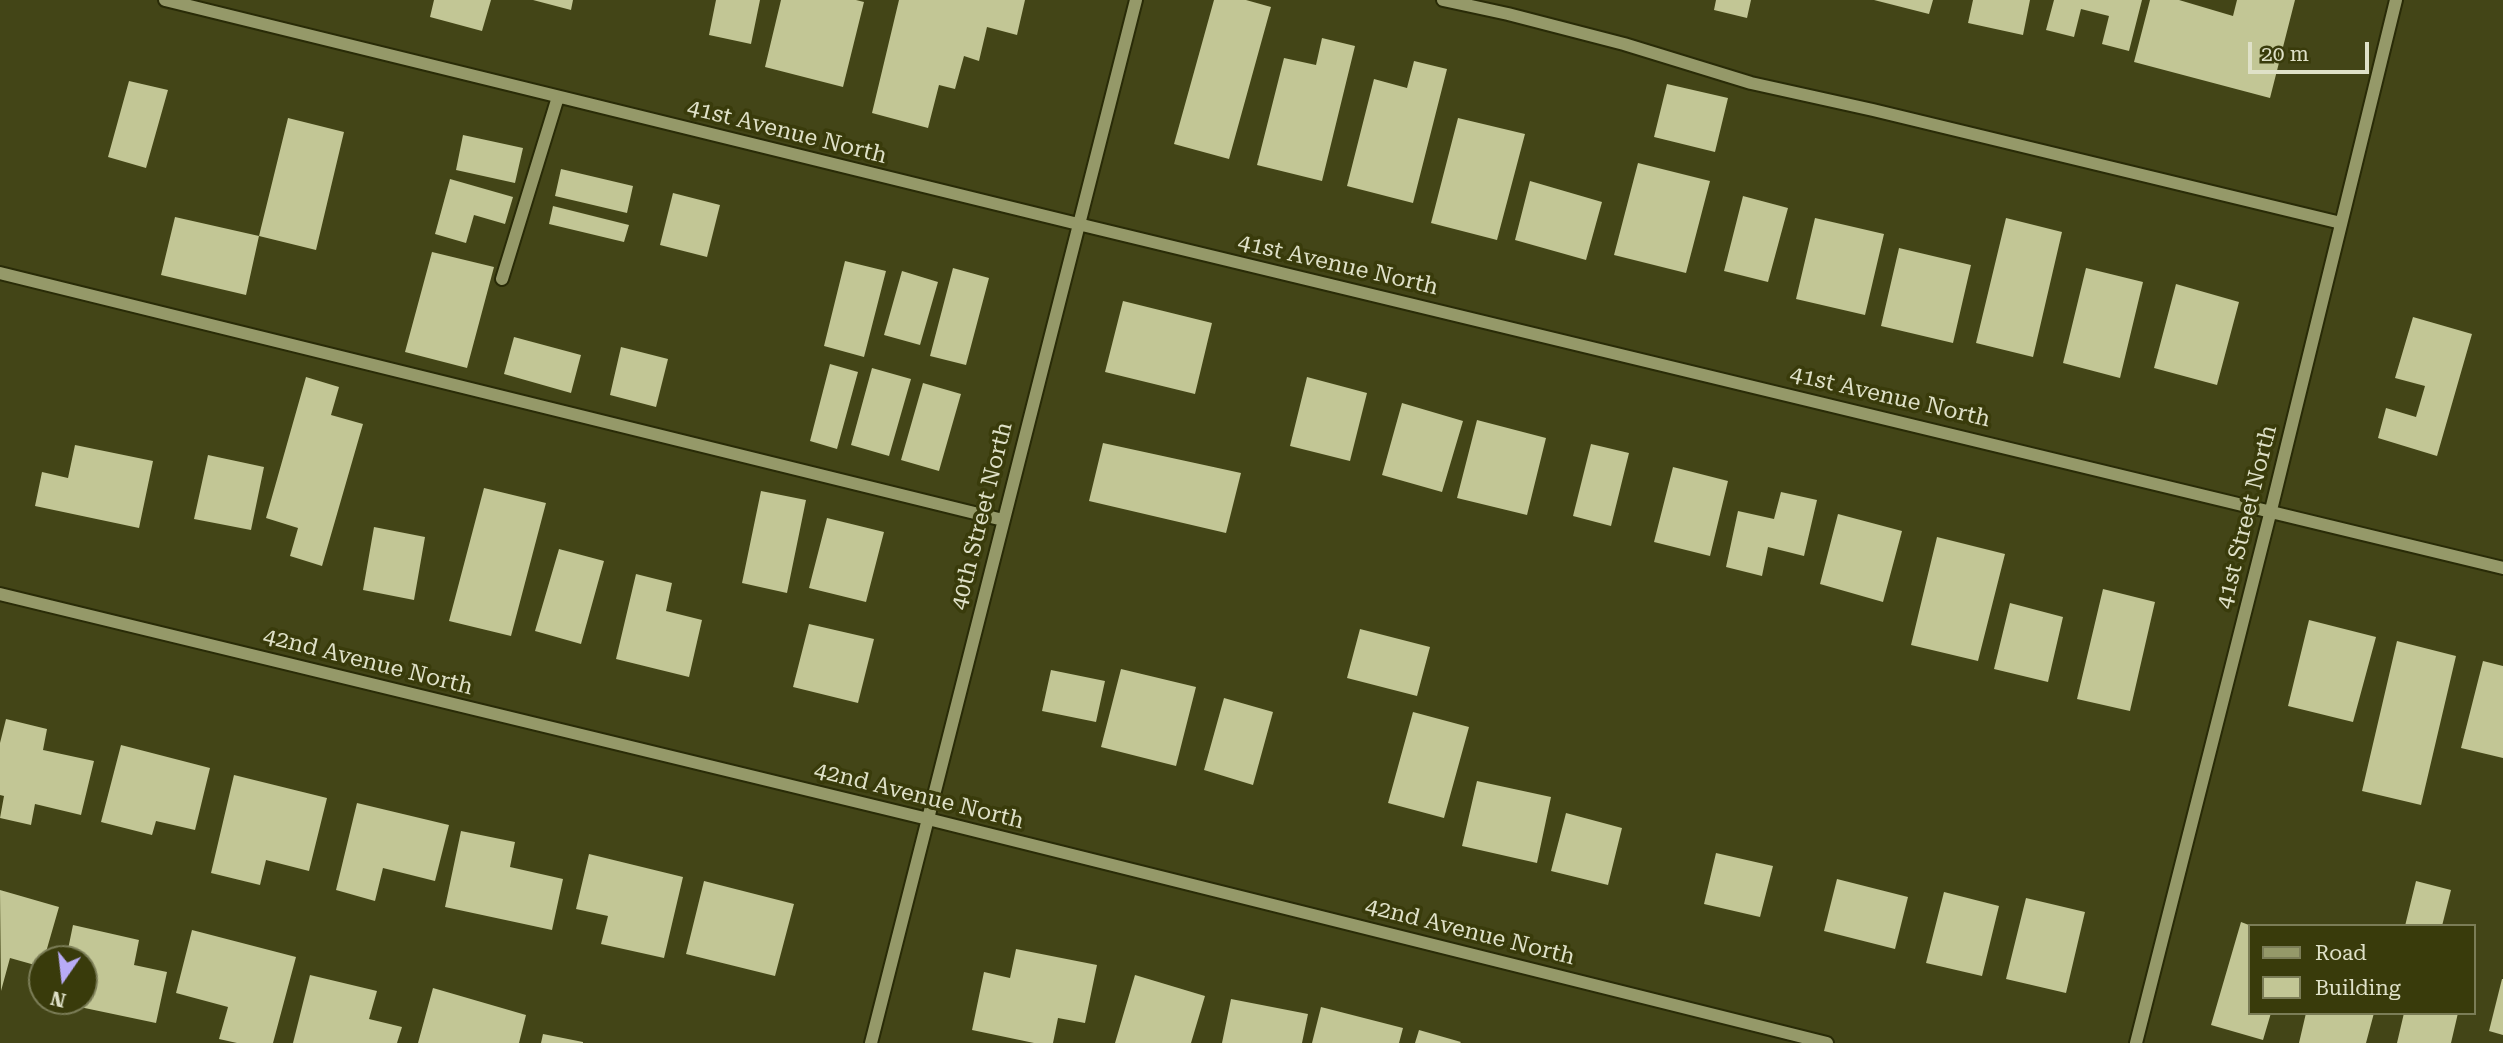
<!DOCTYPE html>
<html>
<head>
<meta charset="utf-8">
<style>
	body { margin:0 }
	#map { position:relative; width:2503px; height:1043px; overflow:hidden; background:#434517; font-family:"Roboto Serif",serif }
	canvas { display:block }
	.legend { position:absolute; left:2248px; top:924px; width:228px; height:91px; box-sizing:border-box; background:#393b0b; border:2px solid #7b7d57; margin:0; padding:9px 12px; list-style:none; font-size:21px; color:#dfe1c8 }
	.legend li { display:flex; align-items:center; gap:14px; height:35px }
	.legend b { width:35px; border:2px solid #7b7d57 }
	.north { position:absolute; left:28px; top:945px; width:70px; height:70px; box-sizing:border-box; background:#393b0b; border:2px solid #7b7d57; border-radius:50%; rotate:194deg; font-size:19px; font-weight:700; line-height:28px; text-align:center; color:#dfe1c8 }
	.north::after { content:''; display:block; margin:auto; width:24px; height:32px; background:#b8abf7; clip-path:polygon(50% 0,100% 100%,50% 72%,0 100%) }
	.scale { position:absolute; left:2248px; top:42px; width:121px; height:32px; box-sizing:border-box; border:4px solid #dfe1c8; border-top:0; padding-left:9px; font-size:21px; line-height:24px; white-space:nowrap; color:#dfe1c8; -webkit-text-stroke:5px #393b0b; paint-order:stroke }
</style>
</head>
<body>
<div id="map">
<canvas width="2503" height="1043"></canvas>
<ul class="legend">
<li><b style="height:9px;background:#959969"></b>Road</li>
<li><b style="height:19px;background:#c2c695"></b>Building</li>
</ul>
<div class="north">N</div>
<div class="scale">20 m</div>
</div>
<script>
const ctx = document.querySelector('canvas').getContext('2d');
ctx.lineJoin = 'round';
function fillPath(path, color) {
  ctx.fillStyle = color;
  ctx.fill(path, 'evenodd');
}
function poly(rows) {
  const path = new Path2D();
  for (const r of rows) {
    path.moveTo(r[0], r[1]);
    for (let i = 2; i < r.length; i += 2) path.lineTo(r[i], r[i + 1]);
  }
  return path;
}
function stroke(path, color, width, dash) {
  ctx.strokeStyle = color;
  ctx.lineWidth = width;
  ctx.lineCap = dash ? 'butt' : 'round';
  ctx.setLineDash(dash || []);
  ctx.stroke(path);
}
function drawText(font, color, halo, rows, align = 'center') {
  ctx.font = font + ' "Roboto Serif",serif';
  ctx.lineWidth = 7;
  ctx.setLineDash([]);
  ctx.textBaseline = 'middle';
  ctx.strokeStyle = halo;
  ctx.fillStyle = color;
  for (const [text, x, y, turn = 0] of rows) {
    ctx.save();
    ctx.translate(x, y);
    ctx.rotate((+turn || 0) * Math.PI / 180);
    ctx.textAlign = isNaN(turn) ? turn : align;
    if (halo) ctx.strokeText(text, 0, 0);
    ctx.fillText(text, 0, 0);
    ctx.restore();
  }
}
fillPath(poly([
	[434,0,491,0,482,31,430,17],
	[533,0,573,0,571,10],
	[716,0,760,0,751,44,709,35],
	[781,0,856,0,864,2,843,87,765,67],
	[899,0,1025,0,1017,35,987,27,979,61,964,56,955,89,939,85,928,128,872,113],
	[1214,0,1246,0,1271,7,1229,159,1174,144],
	[1716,0,1751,0,1747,18,1714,10],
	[1874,0,1933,0,1929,14],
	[1973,0,2030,0,2023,35,1968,23],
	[2054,0,2142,0,2129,51,2102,44,2109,16,2081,9,2074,37,2046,30],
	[2150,0,2179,0,2233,16,2237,0,2295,0,2270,98,2134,62],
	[1322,38,1355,46,1322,181,1257,165,1284,58,1316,65],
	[1414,61,1447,69,1413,203,1347,186,1374,79,1407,88],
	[129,81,168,90,146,168,108,157],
	[1667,84,1728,98,1715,152,1654,137],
	[288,118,344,132,316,250,259,236],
	[1458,118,1525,134,1497,240,1431,223],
	[463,135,523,148,515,183,456,170],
	[1638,163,1710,181,1686,273,1614,255],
	[561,169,633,186,627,213,555,196],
	[450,179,513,197,505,224,474,215,466,243,435,234],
	[1530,181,1602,202,1586,260,1515,240],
	[673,193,720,205,707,257,660,245],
	[1743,196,1788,208,1768,282,1724,271],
	[553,206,629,225,624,242,549,224],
	[175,217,259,236,246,295,161,275],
	[1815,218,1884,234,1865,315,1796,299],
	[2006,218,2062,232,2033,357,1976,343],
	[1899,248,1971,265,1953,343,1881,326],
	[432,252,494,267,467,368,405,352],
	[845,261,886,271,864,357,824,346],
	[953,268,989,278,966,365,930,356],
	[2086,268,2143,282,2120,378,2063,363],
	[902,271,938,282,920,345,884,335],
	[2176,284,2239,302,2217,385,2154,368],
	[1123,301,1212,323,1195,394,1105,372],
	[2413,317,2472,334,2437,456,2378,438,2386,408,2416,417,2425,386,2395,378],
	[514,337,581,355,571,393,504,374],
	[621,347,668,359,656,407,610,395],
	[830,364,858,372,837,449,810,441],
	[872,368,911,379,889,456,851,445],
	[306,377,339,387,331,415,363,424,322,566,290,556,298,528,266,518],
	[1307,377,1367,393,1350,461,1290,446],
	[923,383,961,394,939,471,901,460],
	[1402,403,1463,421,1442,492,1382,475],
	[1477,420,1546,438,1527,515,1457,498],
	[1103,443,1241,473,1226,533,1089,501],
	[1591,444,1629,453,1611,526,1573,516],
	[75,445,153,461,139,528,35,506,42,472,68,478],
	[208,455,264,467,251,530,194,519],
	[1673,467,1728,481,1710,556,1654,542],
	[484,488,546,503,511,636,449,621],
	[761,491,806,500,787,593,742,583],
	[1781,492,1817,500,1804,556,1768,547,1762,576,1726,567,1738,511,1774,519],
	[1838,514,1902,531,1883,602,1820,584],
	[827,518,884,532,866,602,809,588],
	[374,527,425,537,414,600,363,590],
	[1937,537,2005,554,1978,661,1911,645],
	[559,549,604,561,581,644,535,631],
	[636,574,672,583,666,611,702,620,689,677,616,659],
	[2103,589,2155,602,2130,711,2077,699],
	[2010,603,2063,617,2048,682,1994,669],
	[2309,620,2376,637,2353,722,2288,706],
	[809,624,874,639,858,703,793,687],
	[1360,629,1430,647,1417,696,1347,678],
	[2397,641,2456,656,2421,805,2362,791],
	[2483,661,2503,666,2503,758,2461,748],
	[1121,669,1196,687,1176,766,1101,747],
	[1051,670,1105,681,1096,722,1042,711],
	[1224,698,1273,712,1253,785,1204,770],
	[1413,712,1469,727,1444,818,1388,803],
	[6,719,47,729,43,750,94,761,81,815,35,804,31,825,0,818,4,796,0,795,0,743],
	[121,745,210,768,195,830,156,821,152,835,101,822],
	[234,775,327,798,309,871,266,860,260,885,211,873],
	[1477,781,1551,797,1537,863,1462,846],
	[357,803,449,825,435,881,383,868,375,901,336,890],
	[1566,813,1622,828,1608,885,1551,871],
	[461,831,515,842,510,867,563,879,552,930,445,907],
	[1716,853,1773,866,1760,917,1704,904],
	[589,854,683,877,664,958,601,944,608,916,576,909],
	[1837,879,1908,897,1895,949,1824,931],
	[704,881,794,904,775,976,686,954],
	[2416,881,2451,890,2442,926,2405,926],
	[0,890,59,907,44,959,42,959,42,967,10,958,1,991],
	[1944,892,1999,906,1982,976,1926,963],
	[2026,898,2085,912,2066,993,2006,979],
	[2241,922,2249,925,2249,1013,2271,1013,2263,1040,2211,1025],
	[73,925,139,940,134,965,167,972,156,1023,56,1002,84,1001,84,959,66,959],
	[192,930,296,957,273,1043,237,1043,219,1039,228,1007,176,993],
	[1016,949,1097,965,1085,1023,1058,1018,1053,1043,1034,1043,972,1030,984,972,1010,978],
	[310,975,377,991,369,1019,402,1027,397,1043,293,1043],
	[1135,975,1205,996,1191,1043,1115,1043],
	[2502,979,2503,979,2503,1035,2489,1031],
	[433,988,526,1015,519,1043,418,1043],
	[1231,999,1308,1014,1302,1043,1222,1043],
	[1321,1007,1403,1028,1399,1043,1312,1043],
	[2306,1013,2374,1013,2366,1043,2299,1043],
	[2404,1013,2458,1013,2451,1043,2397,1043],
	[1419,1030,1461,1042,1460,1043,1415,1043],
	[543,1034,583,1042,583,1043,541,1043]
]), '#c2c695');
const minor = poly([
	[165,0,1078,224,2503,568],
	[1443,0,1508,14,1624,44,1751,83,1873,110,2341,223],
	[0,273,1003,520],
	[502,279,558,97],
	[0,594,928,819,1827,1043],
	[871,1043,1136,0],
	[2136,1043,2271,510,2396,0]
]);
stroke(minor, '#292b07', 16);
stroke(minor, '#959969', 12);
drawText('23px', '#dfe1c8', '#393b0b', [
	["41st Avenue North",787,132,14],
	["41st Avenue North",1338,265,13],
	["41st Avenue North",1890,397,13],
	["40th Street North",982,516,-76],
	["41st Street North",2247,517,-76],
	["42nd Avenue North",368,662,14],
	["42nd Avenue North",919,796,14],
	["42nd Avenue North",1470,932,14]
]);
</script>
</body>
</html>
